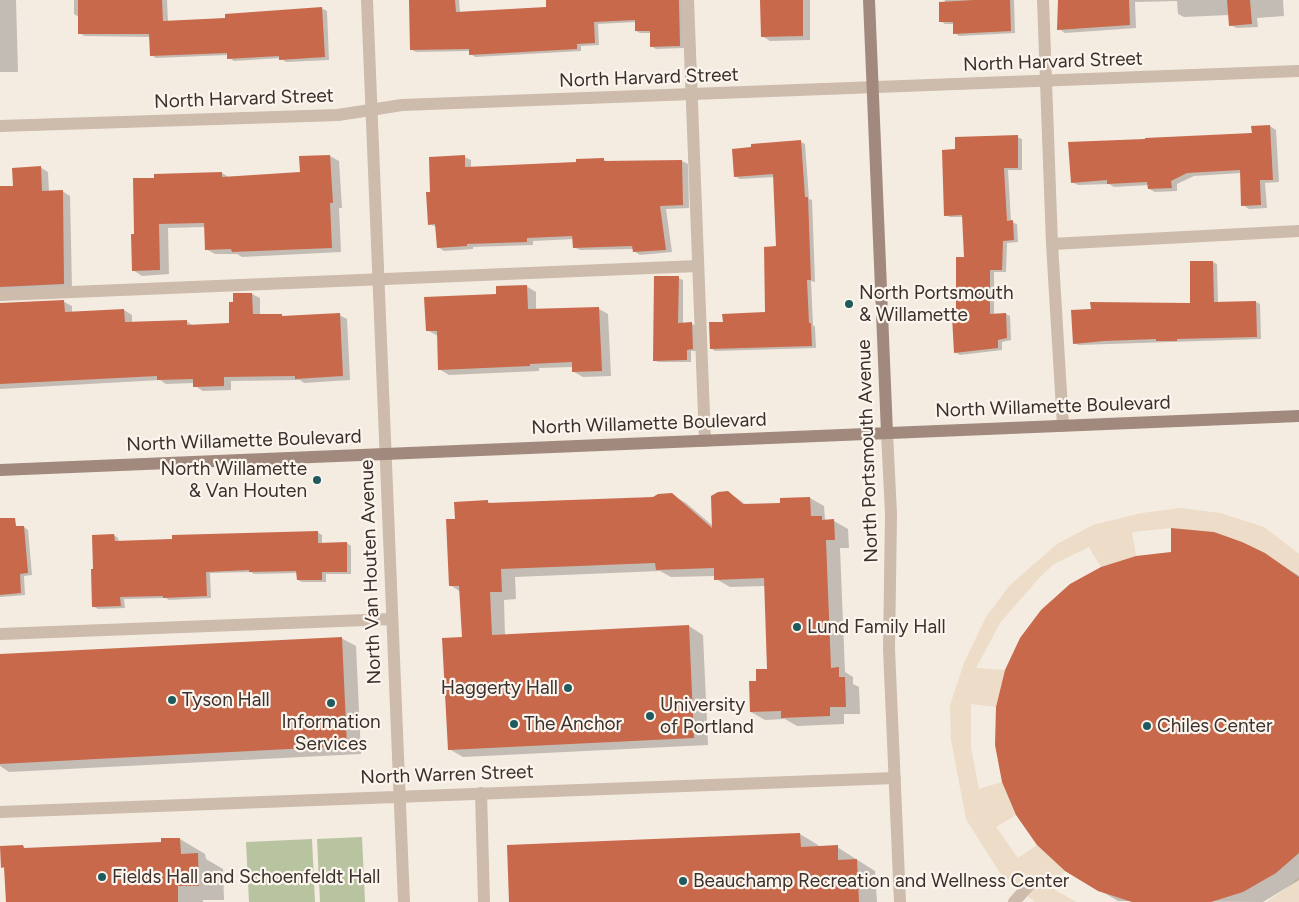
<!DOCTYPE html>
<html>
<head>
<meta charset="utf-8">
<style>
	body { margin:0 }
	canvas { display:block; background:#f4ebe1 }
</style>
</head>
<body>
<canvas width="1299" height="902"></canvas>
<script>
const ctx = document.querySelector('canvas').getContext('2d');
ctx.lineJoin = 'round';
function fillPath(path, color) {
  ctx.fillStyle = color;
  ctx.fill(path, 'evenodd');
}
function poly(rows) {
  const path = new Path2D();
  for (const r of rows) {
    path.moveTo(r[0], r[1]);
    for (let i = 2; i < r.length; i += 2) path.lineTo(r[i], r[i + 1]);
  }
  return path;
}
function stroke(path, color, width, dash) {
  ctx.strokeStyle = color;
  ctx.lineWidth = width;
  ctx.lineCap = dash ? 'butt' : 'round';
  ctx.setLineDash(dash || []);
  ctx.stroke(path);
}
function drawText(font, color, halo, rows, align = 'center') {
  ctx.font = font + ' Figtree,sans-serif';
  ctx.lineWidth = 4.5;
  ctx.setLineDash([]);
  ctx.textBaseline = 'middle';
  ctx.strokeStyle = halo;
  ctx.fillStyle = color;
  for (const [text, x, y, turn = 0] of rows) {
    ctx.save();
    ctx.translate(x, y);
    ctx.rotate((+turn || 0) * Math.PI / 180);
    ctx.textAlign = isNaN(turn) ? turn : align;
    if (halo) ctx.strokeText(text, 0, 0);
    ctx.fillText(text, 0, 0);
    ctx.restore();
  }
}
fillPath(poly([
	[362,837,365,902,320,902,317,839],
	[312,839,315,902,249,902,246,842]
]), '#b8c4a0');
fillPath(poly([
	[1181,508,1220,513,1264,527,1299,554,1299,577,1265,553,1214,532,1171,528,1132,532,1136,556,1101,567,1089,547,1054,564,1039,578,1000,623,976,668,1005,670,996,707,971,704,971,748,979,789,1002,782,1016,815,996,827,1018,858,1037,845,1065,871,1050,887,1076,902,1035,902,1000,873,966,819,951,740,950,705,964,663,986,617,1010,585,1057,544,1093,525,1142,513],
	[1299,877,1299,902,1266,902,1285,889]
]), '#ecdcc8');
fillPath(poly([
	[0,0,16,0,18,72,0,72],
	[74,0,167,0,168,22,226,19,321,8,327,11,329,60,286,62,280,58,234,61,229,58,228,55,156,58,151,55,150,37,85,36,79,33,79,17,74,14],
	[410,0,459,0,460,13,547,8,547,0,683,0,684,48,656,49,651,46,651,33,640,33,636,31,636,22,598,24,599,45,581,46,581,51,475,57,471,54,470,51,416,52,412,50],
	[762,0,810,0,810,40,770,41,762,36],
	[945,0,1014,0,1015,33,959,36,955,33,954,24,945,24,941,21],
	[1059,0,1283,0,1284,16,1257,18,1258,27,1237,28,1230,25,1229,15,1184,17,1178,14,1177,1,1135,2,1136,28,1065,33,1059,29],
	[1270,126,1276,130,1279,182,1265,183,1267,208,1249,209,1243,205,1241,173,1194,176,1177,184,1177,191,1155,192,1149,189,1149,185,1114,187,1109,184,1078,185,1072,182,1253,134],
	[1017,137,1022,139,1022,170,1008,170,1011,222,1017,224,1018,242,1007,243,1006,272,994,272,994,315,1006,314,1010,316,1011,340,1002,342,1002,350,960,355,955,352,957,317,966,259,964,217,950,217,946,215,956,151],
	[801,142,805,144,809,199,812,200,815,282,811,281,813,325,815,327,816,348,715,351,711,348,724,323,766,313,778,247,775,177,740,179,735,176],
	[330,156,339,161,342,208,339,208,341,252,242,257,237,254,215,254,206,249,205,227,168,228,169,274,142,276,133,270,136,235,222,173,230,178,302,173,301,157],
	[464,157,471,160,471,168,578,164,604,160,609,163,682,161,688,164,689,208,666,209,672,252,640,255,634,251,634,249,580,250,574,247,574,239,533,241,533,245,473,247,473,249,444,251,438,247,437,227,429,224,431,193],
	[40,167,48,172,49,192,62,191,70,196,72,288,0,299,0,188,15,187],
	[1213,262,1217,264,1218,303,1256,302,1260,304,1261,339,1079,345,1074,343,1192,304],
	[678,278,683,280,683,324,692,324,696,326,697,351,691,351,691,362,658,362,654,360],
	[526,286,536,292,536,310,599,309,608,314,611,376,583,377,574,372,573,367,539,368,539,371,449,375,439,369,438,336,427,330,497,295],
	[252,294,260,298,260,315,281,315,285,317,339,315,347,319,350,380,304,383,300,380,231,381,231,390,203,391,195,386,195,383,166,384,160,380,0,389,0,302,1,304,64,302,72,306,72,313,124,310,132,315,132,323,186,321,194,326,230,324,235,303],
	[728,492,748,506,782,504,810,498,824,506,825,519,828,521,834,521,848,529,849,548,840,548,845,672,853,677,853,684,859,687,860,714,844,714,844,724,797,726,785,719,765,720,751,712,758,682,768,670,765,586,730,587,716,579,715,576,671,577,660,571,515,577,516,599,504,600,505,636,689,626,703,635,708,745,463,757,449,749,463,638,461,592,450,585,456,520,488,502,493,504,653,498,671,494,686,503,713,526],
	[24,527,28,530,32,575,24,576,25,595,0,597,0,529],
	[317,532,322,535,322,544,347,543,351,546,351,574,326,574,326,582,302,582,298,580,298,573,254,574,251,572,210,573,211,598,169,600,166,598,124,599,125,608,98,609,93,606,95,570,114,535,118,538,119,542],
	[1265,554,1299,576,1299,880,1263,902,1118,901,1066,870],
	[341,638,356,646,361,754,9,772,0,766,0,655],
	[800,834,818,845,818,847,837,847,875,871,877,902,510,902],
	[180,839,205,854,206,859,223,869,224,900,203,900,203,902,7,902,6,869,2,867,23,847,27,849,162,844]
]), '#0003');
fillPath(poly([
	[78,0,162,0,163,21,225,18,225,14,322,7,325,57,279,60,279,56,227,59,227,53,150,56,149,34,78,34],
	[409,0,455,0,456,12,546,7,546,0,679,0,680,46,650,47,650,31,635,31,635,20,594,22,595,43,577,44,577,49,469,55,469,49,410,50],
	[760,0,803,0,803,36,761,37],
	[974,0,1010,0,1011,31,953,34,953,22,939,22,939,2],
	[1058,0,1129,0,1130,25,1057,30],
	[1227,0,1250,0,1252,24,1229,26],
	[1270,125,1273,180,1260,180,1261,205,1241,206,1240,170,1187,173,1171,181,1172,188,1148,189,1147,182,1107,184,1107,180,1071,183,1068,142,1145,139,1145,138,1252,133,1251,126],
	[1018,135,1018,168,1004,168,1007,221,1013,220,1014,240,1003,241,1002,270,990,270,990,314,1006,313,1007,338,998,340,998,348,954,353,952,316,956,316,956,257,964,257,962,215,944,216,942,150,955,149,955,137],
	[801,140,805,197,808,197,811,280,807,280,809,323,811,323,812,346,710,349,709,322,723,322,722,314,765,312,764,247,776,246,773,174,734,177,732,149,751,147,751,144],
	[330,155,333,203,330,203,332,248,232,252,231,249,205,250,204,223,159,224,160,270,132,271,131,234,134,234,133,178,154,178,154,174,222,172,222,177,300,172,299,156],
	[465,155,465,167,576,162,576,159,604,158,604,161,682,160,683,205,660,206,666,250,633,252,632,246,573,248,572,236,527,238,527,242,467,244,467,246,437,248,435,224,428,225,426,192,430,192,429,157],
	[41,166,42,191,63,190,64,284,0,287,0,186,13,186,12,168],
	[1190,261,1213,261,1214,302,1256,301,1257,337,1177,339,1177,341,1156,341,1156,339,1104,341,1073,344,1071,310,1091,309,1090,302,1190,303],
	[654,276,679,276,678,323,692,322,693,349,687,350,687,360,653,361],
	[527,285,528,309,599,307,602,371,572,372,572,362,530,364,530,366,438,370,437,331,426,331,424,297,496,294,496,286],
	[233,293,252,293,253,314,282,314,282,316,340,313,343,376,295,379,295,376,224,377,224,386,193,387,193,379,157,380,157,376,0,384,0,303,64,300,65,312,124,309,125,322,187,320,187,325,229,323,229,302,233,302],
	[728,491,743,504,780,503,780,498,810,497,811,516,822,516,822,520,834,519,835,540,826,540,831,668,839,667,839,677,845,677,846,707,830,707,830,716,781,718,781,711,750,712,749,681,756,681,756,669,767,669,764,578,714,580,714,568,656,570,655,563,501,569,502,592,490,592,492,635,689,625,694,738,448,750,442,638,462,637,459,586,449,586,446,519,455,519,454,502,488,500,488,503,653,497,658,494,672,493,712,528,711,496,718,492],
	[0,518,15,518,16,526,24,526,28,573,20,574,21,593,0,595],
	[1171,528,1214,532,1242,542,1265,553,1299,577,1299,853,1276,873,1243,892,1211,902,1132,902,1098,891,1065,871,1037,845,1016,815,1002,782,995,745,996,707,1005,670,1020,638,1041,610,1070,584,1101,567,1136,556,1171,552],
	[318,531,318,543,347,542,347,572,322,572,322,580,297,580,296,571,249,572,249,570,206,572,207,596,163,598,163,596,120,597,121,606,92,607,91,569,93,569,92,535,114,534,115,541,172,539,172,535],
	[342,637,347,746,0,764,0,654],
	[800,833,801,847,838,845,838,860,857,859,859,902,509,902,507,845],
	[161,838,180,838,181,854,198,853,199,886,178,886,178,902,6,902,4,867,1,868,0,846,23,845,24,848,161,842]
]), '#c8694b');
stroke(poly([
	[688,0,705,441],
	[1043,0,1052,244,1063,426],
	[1052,244,1299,231],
	[0,295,698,266],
	[0,634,392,619],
	[481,793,484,902],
	[1014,902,1031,883]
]), '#cdbbac', 12);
stroke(poly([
	[367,0,404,902],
	[0,126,338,115,402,105,1299,71],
	[887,433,891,514,889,649,900,902],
	[0,812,895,778]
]), '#cdbbac', 12);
stroke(poly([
	[869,0,887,433],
	[0,470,1299,416]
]), '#a18a7d', 12);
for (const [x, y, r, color] of [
	[849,304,5,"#1f5a5e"],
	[317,480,5,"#1f5a5e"],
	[797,627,5,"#1f5a5e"],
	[568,688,5,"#1f5a5e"],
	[172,700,5,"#1f5a5e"],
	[331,703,5,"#1f5a5e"],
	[650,716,5,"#1f5a5e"],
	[514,724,5,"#1f5a5e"],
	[1147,726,5,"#1f5a5e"],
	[102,877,5,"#1f5a5e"],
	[683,881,5,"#1f5a5e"]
]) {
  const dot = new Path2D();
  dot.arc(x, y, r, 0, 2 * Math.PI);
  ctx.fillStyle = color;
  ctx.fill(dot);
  stroke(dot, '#fbf5ee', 2);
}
drawText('19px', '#3b302b', '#fbf5ee', [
	["North Harvard Street",1053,62,-2],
	["North Harvard Street",649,78,-2],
	["North Harvard Street",244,99,-2],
	["North Willamette Boulevard",1053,407,-2],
	["North Willamette Boulevard",649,424,-2],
	["North Willamette Boulevard",244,441,-2],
	["North Portsmouth Avenue",868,451,-92],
	["North Van Houten Avenue",371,572,-92],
	["North Warren Street",447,775,-2]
]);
drawText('19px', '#3b302b', '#fbf5ee', [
	["North Portsmouth",859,293],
	["& Willamette",859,315],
	["North Willamette",307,469,"right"],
	["& Van Houten",307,491,"right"],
	["Lund Family Hall",807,627],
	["Haggerty Hall",558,688,"right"],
	["Tyson Hall",182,700],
	["University",660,705],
	["of Portland",660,727],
	["Information",331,722,"center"],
	["Services",331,744,"center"],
	["The Anchor",524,724],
	["Chiles Center",1157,726],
	["Fields Hall and Schoenfeldt Hall",112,877],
	["Beauchamp Recreation and Wellness Center",693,881]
], 'left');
</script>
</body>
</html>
